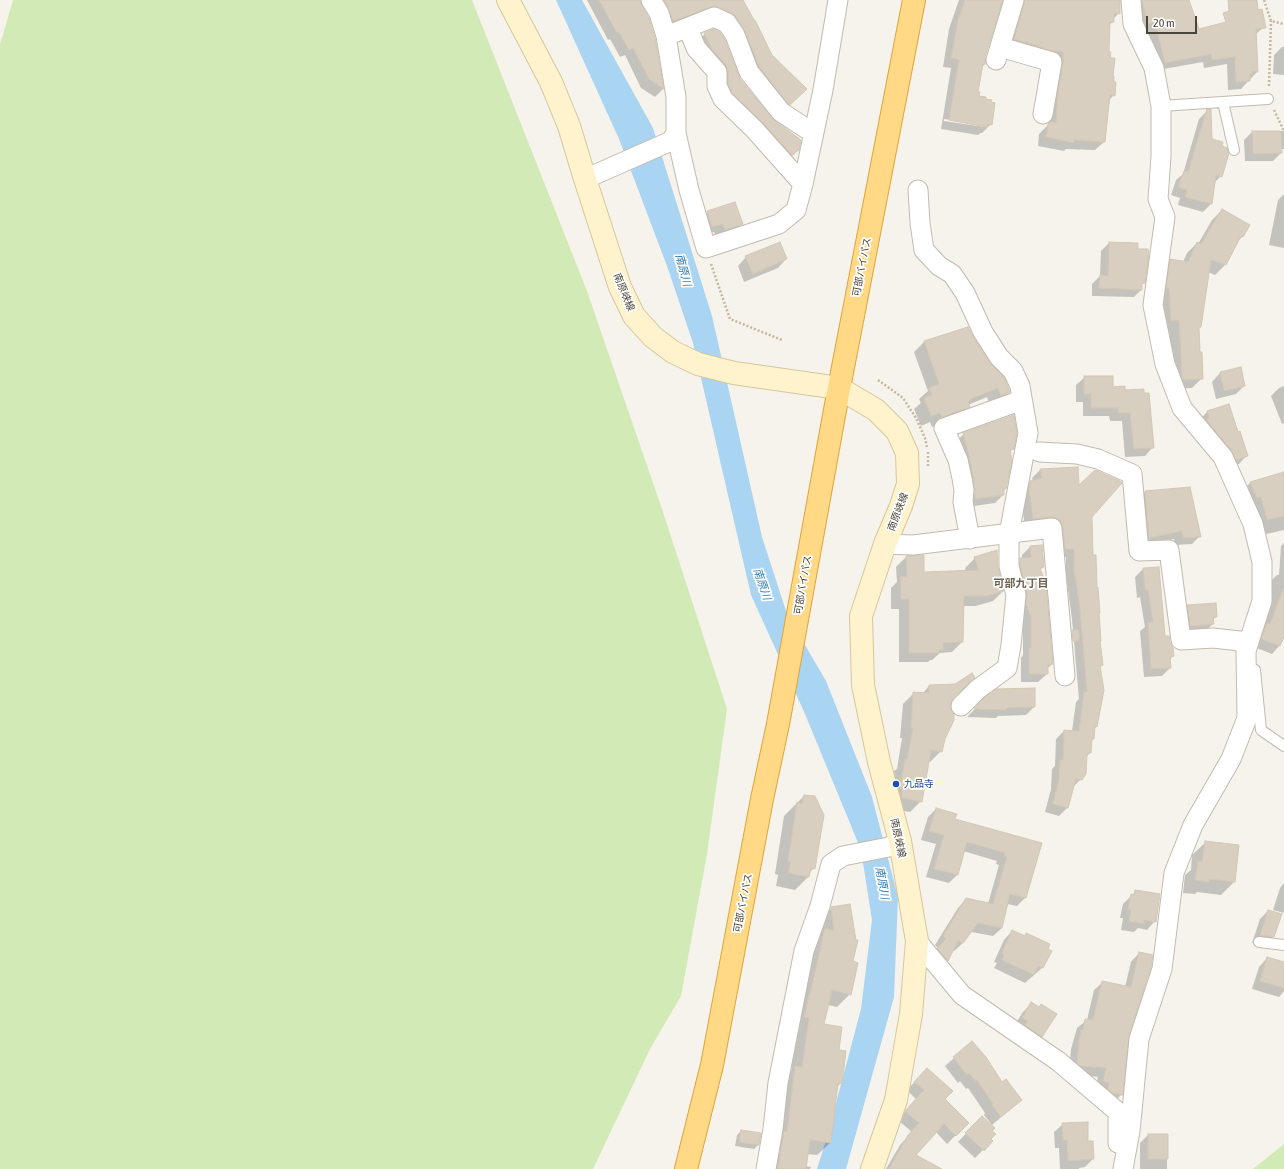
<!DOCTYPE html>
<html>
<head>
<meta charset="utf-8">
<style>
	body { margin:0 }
	#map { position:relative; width:1284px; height:1169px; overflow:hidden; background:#f6f3ec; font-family:"Asap Condensed",sans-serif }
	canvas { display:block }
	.scale { position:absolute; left:1146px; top:16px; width:51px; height:18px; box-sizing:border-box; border:2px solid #4b4439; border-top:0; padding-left:5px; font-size:12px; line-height:14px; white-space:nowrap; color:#4b4439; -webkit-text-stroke:3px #fff; paint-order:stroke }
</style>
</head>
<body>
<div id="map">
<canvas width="1284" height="1169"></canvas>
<div class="scale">20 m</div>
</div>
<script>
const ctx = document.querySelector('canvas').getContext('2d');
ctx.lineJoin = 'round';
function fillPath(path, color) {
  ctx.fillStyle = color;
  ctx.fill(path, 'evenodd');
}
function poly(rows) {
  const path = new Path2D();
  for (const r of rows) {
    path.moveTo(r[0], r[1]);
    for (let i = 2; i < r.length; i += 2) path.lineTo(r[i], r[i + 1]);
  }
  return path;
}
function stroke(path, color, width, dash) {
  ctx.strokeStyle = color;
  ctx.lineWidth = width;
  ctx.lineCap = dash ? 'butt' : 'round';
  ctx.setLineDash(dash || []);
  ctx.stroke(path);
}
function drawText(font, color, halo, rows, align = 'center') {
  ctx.font = font + ' "Asap Condensed","Noto Sans JP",sans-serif';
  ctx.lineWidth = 3.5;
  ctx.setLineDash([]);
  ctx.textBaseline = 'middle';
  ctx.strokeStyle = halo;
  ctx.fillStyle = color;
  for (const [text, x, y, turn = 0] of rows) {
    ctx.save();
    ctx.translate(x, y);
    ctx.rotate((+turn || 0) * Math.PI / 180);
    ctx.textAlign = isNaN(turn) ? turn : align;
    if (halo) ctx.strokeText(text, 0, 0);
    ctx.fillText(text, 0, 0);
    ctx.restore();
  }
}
fillPath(poly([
	[13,0,472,0,587,291,663,512,727,709,707,854,681,996,650,1049,593,1169,0,1169,0,45],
	[1284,1144,1284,1169,1253,1169]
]), '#d2eab5');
fillPath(poly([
	[556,0,582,0,653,128,712,316,762,537,787,614,826,681,872,797,898,897,894,997,846,1169,817,1169,827,1137,861,1009,872,920,861,850,805,714,751,595,693,343,667,266,619,139]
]), '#a9d4f2');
fillPath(poly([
	[587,0,634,0,654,39,663,89,655,97,641,88,625,55,620,57,610,39,608,40],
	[649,0,742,0,772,55,806,89,781,113,728,26,664,29],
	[959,0,1001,0,984,57,985,64,981,68,977,92,991,124,982,133,980,133,978,135,941,129,951,68,943,67,949,29],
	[944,119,985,125,985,127,944,121],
	[1012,0,1120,0,1119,13,1113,19,1113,22,1109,25,1108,53,1114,95,1108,101,1104,142,1095,150,1066,149,1064,151,1038,146,1039,134,1048,125,1050,102,1055,73,1006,48],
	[1139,0,1188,0,1198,31,1226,40,1239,0,1256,0,1257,11,1264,27,1255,35,1257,72,1241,89,1228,90,1227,64,1204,68,1203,62,1158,70,1147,30,1140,31],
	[705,34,740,79,798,150,789,159,754,130,696,42],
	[1282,47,1284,47,1284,75,1273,74,1274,55],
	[1208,110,1211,139,1221,147,1221,176,1214,183,1211,204,1203,212,1178,205,1180,198,1171,195,1176,180,1183,174,1199,119],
	[1284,131,1284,149,1281,149,1281,153,1273,161,1245,161,1244,140,1252,132],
	[1284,194,1284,248,1269,245,1278,200],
	[1222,210,1248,226,1242,237,1237,242,1225,265,1215,275,1208,272,1200,327,1198,330,1202,378,1192,388,1173,389,1169,330,1161,330,1161,270,1171,260,1183,262,1187,253,1197,243,1198,244,1212,220],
	[708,212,741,224,733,233,717,238,714,232,704,235,699,221],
	[1109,243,1137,249,1147,250,1144,283,1141,285,1141,290,1134,297,1092,296,1092,284,1100,276,1101,251],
	[746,257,786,259,778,268,744,282,738,266],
	[968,328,990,365,1009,392,998,402,990,406,987,397,968,405,969,407,959,417,932,427,930,422,921,426,914,409,921,403,919,399,928,391,914,352,924,342],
	[1240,368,1244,386,1236,394,1216,399,1212,382,1220,373],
	[1085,377,1112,388,1124,391,1153,447,1145,456,1125,457,1122,421,1110,421,1109,416,1083,416,1083,402,1076,402,1076,385],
	[1284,386,1284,423,1282,424,1271,396,1279,388],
	[1207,412,1237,433,1247,455,1239,464,1228,467,1199,420],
	[964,434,1013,448,1010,452,1005,489,1003,491,1003,495,995,503,967,507,955,442],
	[1040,470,1079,487,1091,517,1092,556,1099,613,1098,614,1099,642,1102,665,1100,667,1097,726,1094,729,1093,739,1091,741,1090,753,1086,757,1081,779,1072,788,1068,807,1059,816,1045,812,1051,789,1052,769,1055,766,1056,739,1064,731,1072,731,1076,702,1079,699,1072,619,1067,583,1066,583,1066,557,1057,557,1055,535,1025,527,1021,498,1022,490,1033,481,1032,478],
	[1284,473,1284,530,1262,535,1243,490,1250,483],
	[1189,488,1200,536,1192,544,1175,545,1174,539,1141,545,1137,500,1145,492],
	[1284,543,1284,634,1280,645,1272,654,1254,647,1260,632,1264,628,1267,618,1269,583,1277,575,1279,575,1281,546],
	[1030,547,1043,567,1040,570,1052,664,1047,669,1047,674,1038,682,1021,682,1021,658,1023,655,1023,626,1018,613,1012,567,1022,559,1022,555],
	[906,557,924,573,966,572,965,568,975,558,997,569,1003,591,993,601,976,606,963,606,962,642,952,652,940,653,932,660,930,660,928,662,899,662,899,609,891,609,891,588,897,582,896,567],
	[1143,569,1164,637,1173,656,1170,659,1170,668,1162,676,1144,677,1140,631,1145,627,1140,597,1137,598,1135,577],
	[1188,606,1216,617,1212,620,1213,624,1204,632,1182,634,1179,615],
	[929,686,952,699,941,751,930,762,928,762,921,801,910,812,891,809,890,798,894,771,897,769,902,738,900,738,903,704,914,693,922,694],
	[986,698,1034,707,1026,715,998,716,996,718,967,717],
	[804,796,814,868,809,873,808,877,795,890,776,886,778,875,775,874,784,816],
	[936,809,954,820,1040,843,1025,898,1017,906,1007,904,1002,928,993,936,971,932,963,943,954,951,952,950,947,960,939,968,930,957,938,948,935,945,958,908,966,899,988,904,999,865,996,864,997,861,963,851,957,875,949,883,926,877,936,844,921,840,928,817],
	[1205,843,1234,882,1221,895,1197,892,1195,894,1183,893,1185,875,1191,870,1192,855],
	[1284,883,1284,913,1273,910,1280,888],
	[1136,891,1155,921,1147,930,1138,928,1134,932,1121,930,1123,918,1120,918,1123,904],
	[832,908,851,962,850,994,837,1007,827,1005,823,1025,838,1051,841,1083,837,1087,830,1143,817,1155,807,1154,805,1166,811,1167,810,1169,767,1169,783,1080,791,1072,797,1030,813,942,821,934,819,920],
	[1268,911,1273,937,1265,945,1252,943,1260,919],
	[1012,931,1024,937,1026,934,1042,968,1025,983,994,968,997,963,994,962,1004,940],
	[1139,953,1128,1036,1122,1094,1113,1103,1095,1090,1098,1077,1072,1074,1069,1072,1071,1049,1077,1028,1087,1020,1094,990,1103,982,1125,987,1131,962],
	[1267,958,1284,963,1284,991,1279,997,1252,989,1259,967],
	[1031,1004,1041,1036,1033,1044,1014,1026,1023,1012],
	[972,1042,1002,1084,1021,1100,992,1125,984,1115,985,1113,968,1088,966,1089,960,1081,958,1083,945,1066],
	[919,1077,944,1100,968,1123,947,1144,936,1132,915,1156,922,1169,886,1169,900,1145,912,1132,898,1120,916,1099,907,1090],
	[1063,1124,1087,1142,1093,1159,1085,1167,1079,1168,1079,1169,1060,1169,1059,1148,1055,1148,1054,1132],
	[973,1126,991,1131,983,1150,975,1158,958,1142],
	[741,1131,760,1134,758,1145,754,1149,735,1146,737,1135],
	[1148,1135,1167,1135,1167,1169,1140,1169,1140,1143]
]), '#0003');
const building = poly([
	[599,0,640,0,642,6,649,18,655,38,664,89,649,79,633,48,629,50,619,32,617,33,599,0],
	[664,0,743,0,754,20,755,20,772,55,807,89,790,105,788,104,759,66,745,31,736,17,732,13,714,6,673,21,669,10,664,0],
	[965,0,1003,0,985,57,986,64,983,64,978,92,980,92,979,96,986,97,986,99,992,100,991,102,995,103,992,125,988,124,987,127,949,120,959,60,951,58,958,20,965,0],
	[1025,0,1120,0,1120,14,1114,13,1114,22,1110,22,1109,52,1111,52,1110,58,1115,58,1113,76,1114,76,1114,82,1116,82,1115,96,1110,95,1105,142,1074,140,1074,143,1046,137,1048,124,1050,122,1056,123,1058,93,1063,64,1063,52,1049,50,1039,47,1039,46,1014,39,1025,0],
	[1142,0,1189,0,1199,29,1226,22,1223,13,1229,11,1228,0,1257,0,1258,10,1262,9,1266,28,1256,29,1258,72,1252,71,1252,74,1250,74,1250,81,1236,82,1235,57,1212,60,1211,54,1165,63,1155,22,1148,24,1142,0],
	[714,29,720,32,725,40,740,79,773,119,801,140,799,150,792,155,762,122,732,93,728,84,728,72,726,65,712,49,704,33,714,29],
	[1207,109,1211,109,1212,139,1223,142,1222,146,1227,148,1229,153,1222,177,1216,175,1212,204,1185,197,1187,190,1178,187,1184,171,1188,172,1207,109],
	[1252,131,1281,131,1282,153,1253,154,1252,131],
	[735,202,743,224,725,230,723,224,712,227,707,211,735,202],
	[1222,209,1250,225,1243,237,1241,236,1226,265,1211,260,1201,327,1199,328,1200,352,1202,352,1203,379,1183,380,1182,377,1179,320,1171,321,1169,288,1166,288,1170,259,1188,262,1197,242,1201,244,1222,209],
	[780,242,787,259,753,274,745,256,780,242],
	[1109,242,1138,243,1138,249,1148,249,1149,254,1145,283,1142,283,1142,290,1099,288,1100,275,1108,276,1109,242],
	[968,327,974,338,990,363,1004,377,1010,392,1001,396,998,388,971,399,968,402,970,407,942,417,940,413,931,416,924,398,932,395,929,388,939,384,924,341,968,327],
	[1241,367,1245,386,1224,391,1220,372,1241,367],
	[1084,376,1113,376,1113,387,1125,386,1125,390,1144,389,1144,393,1149,393,1154,448,1134,449,1130,413,1118,413,1118,408,1091,408,1091,394,1084,394,1084,376],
	[1229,404,1238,432,1240,431,1248,456,1236,460,1231,450,1208,422,1207,419,1209,418,1207,411,1229,404],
	[1014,415,1017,433,1014,449,1010,450,1012,461,1006,489,1004,489,1004,495,975,499,973,476,968,451,963,433,1014,415],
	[1078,467,1079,485,1095,470,1120,481,1122,483,1092,517,1093,555,1096,555,1097,588,1098,587,1100,613,1099,613,1101,641,1100,641,1103,665,1100,666,1104,690,1097,727,1095,726,1094,739,1092,739,1091,753,1088,753,1087,755,1086,774,1082,780,1076,779,1068,808,1053,804,1059,780,1060,760,1063,760,1064,730,1079,731,1084,692,1087,692,1080,610,1075,575,1074,575,1074,549,1065,549,1063,527,1061,521,1057,518,1051,517,1033,519,1029,489,1030,481,1042,478,1040,469,1078,467],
	[1284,472,1284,516,1267,520,1261,497,1257,498,1250,482,1284,472],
	[1190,487,1201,537,1183,538,1182,531,1149,538,1145,491,1190,487],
	[1042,545,1044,567,1040,568,1046,584,1053,664,1048,665,1048,674,1029,674,1029,648,1031,648,1031,617,1026,604,1027,593,1020,565,1020,558,1031,557,1030,546,1042,545],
	[997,550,998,568,1004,591,987,596,964,596,963,642,943,643,943,650,939,650,939,653,909,653,909,599,901,599,900,577,907,576,906,556,924,555,924,572,979,570,974,557,997,550],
	[1159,567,1165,636,1169,636,1170,642,1173,648,1174,656,1170,657,1171,668,1151,669,1148,623,1153,622,1148,590,1145,590,1143,568,1159,567],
	[1283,589,1284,589,1284,637,1280,646,1261,639,1267,623,1270,624,1283,589],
	[1216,603,1217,617,1213,617,1214,624,1190,626,1187,605,1216,603],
	[1072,630,1079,630,1079,641,1073,641,1072,630],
	[972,673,975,678,953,698,951,703,950,708,954,714,954,720,945,739,942,752,931,750,922,802,902,798,902,788,900,787,905,759,907,760,913,728,911,728,913,692,929,693,929,685,955,684,972,673],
	[1035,688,1035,707,1006,708,1006,710,974,709,985,697,996,689,1035,688],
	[804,795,815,796,824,815,815,869,811,868,809,877,788,873,791,862,788,861,797,802,802,804,804,795],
	[936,808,957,814,955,819,1042,843,1026,898,1010,894,1002,928,978,923,963,943,958,941,948,961,937,948,946,939,943,936,966,898,993,904,1007,857,1004,856,1005,853,967,842,958,875,934,869,944,835,929,831,936,808],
	[1205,841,1239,845,1235,882,1209,879,1209,882,1195,880,1198,861,1202,862,1205,841],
	[1135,890,1160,894,1156,922,1144,920,1144,924,1129,921,1131,910,1128,909,1131,894,1134,895,1135,890],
	[850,904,856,940,858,940,853,961,858,963,851,995,832,990,824,1024,842,1027,839,1050,846,1051,842,1084,838,1083,831,1143,810,1140,806,1169,778,1169,784,1131,787,1132,795,1066,802,1067,809,1018,804,1017,806,1009,809,994,810,994,825,928,834,931,831,907,850,904],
	[1268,910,1282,914,1274,937,1260,935,1268,910],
	[1012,930,1025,936,1026,933,1050,944,1048,949,1052,951,1043,968,1038,966,1034,975,1002,960,1004,955,1002,953,1012,930],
	[1139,952,1153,955,1151,967,1129,1036,1123,1095,1112,1093,1108,1089,1109,1083,1103,1081,1106,1068,1080,1066,1077,1063,1079,1040,1081,1029,1083,1030,1085,1019,1093,1020,1102,981,1131,987,1139,952],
	[1267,957,1284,962,1284,988,1260,981,1267,957],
	[1031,1002,1039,1007,1041,1004,1057,1014,1042,1037,1025,1025,1028,1021,1022,1018,1031,1002],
	[972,1041,986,1057,1002,1082,1006,1079,1022,1100,1001,1117,992,1105,993,1104,977,1080,975,1081,969,1073,967,1075,953,1057,972,1041],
	[927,1068,953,1091,945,1099,969,1123,956,1136,944,1124,916,1155,942,1169,889,1169,908,1135,919,1123,905,1111,924,1090,914,1082,927,1068],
	[982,1116,995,1128,992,1131,996,1134,991,1139,993,1141,984,1151,965,1133,982,1116],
	[1088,1122,1088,1141,1093,1141,1094,1159,1068,1161,1067,1140,1063,1140,1062,1123,1088,1122],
	[741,1130,761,1133,759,1145,739,1142,741,1130],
	[1148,1134,1168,1134,1168,1159,1148,1159,1148,1134]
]);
fillPath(building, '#d8cfc1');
stroke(building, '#d3c7b4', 1);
const service = poly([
	[1223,102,1234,150],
	[1161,106,1268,99],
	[1255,670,1261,730,1284,746],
	[1259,942,1284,945]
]);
const minor = poly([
	[651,0,659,13,666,36,676,97,676,133,689,190,706,248,779,224,796,210,803,184,823,90,838,0],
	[688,28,696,48,717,72,717,86,723,99,754,129,803,184],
	[666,36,714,17,727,23,735,35,749,72,781,112,813,133],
	[1000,47,1052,62,1043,114],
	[996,60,1014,0],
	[585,179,671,141,676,133],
	[918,190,920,223,924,250,939,266,952,274,965,293,983,332,999,357,1013,371,1020,386,1028,433,1009,534,1009,566,1016,595,1011,645,1007,668,978,689,961,706],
	[1039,452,1077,454,1098,459,1132,474,1139,551,1169,550,1181,640,1213,638,1249,642],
	[970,539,963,502,964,490,962,478,958,460,944,428,1022,400],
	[885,544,913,545,1052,528,1065,676],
	[917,941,962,995,1058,1061,1118,1112,1118,1143],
	[766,1169,773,1129,778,1083,804,951,820,906,831,864,843,856,889,847,900,841],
	[1123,1169,1130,1131,1139,1039,1162,969,1174,873,1193,825,1231,759,1247,718,1246,651,1262,601,1262,562,1253,524,1223,457,1182,408,1165,364,1153,305,1165,217,1158,199,1161,156,1161,106,1154,68,1133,24,1131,0]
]);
const secondary = poly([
	[508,0,551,82,569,126,585,179,620,287,634,316,653,337,673,352,698,364,734,373,839,388,876,410,897,431,907,453,908,484,901,506,885,544,861,616,863,685,879,762,900,841,917,941,911,1014,896,1100,872,1169]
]);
const trunk = poly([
	[686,1169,712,1065,762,799,778,724,839,388,914,0]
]);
stroke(service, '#c2bbae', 12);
stroke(minor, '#c2bbae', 21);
stroke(secondary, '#d6c79b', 24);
stroke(trunk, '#e0a43c', 24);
stroke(poly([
	[1264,0,1271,21,1284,24],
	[1269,86,1271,21],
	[1274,110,1284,131],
	[711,264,730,319,782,340],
	[878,380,903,398,916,418,925,438,927,447],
	[928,452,928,466]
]), '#c4b79f', 2.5, [2, 2]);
stroke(service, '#fff', 10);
stroke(minor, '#fff', 19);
stroke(secondary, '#fff3cd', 22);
stroke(trunk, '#ffd985', 22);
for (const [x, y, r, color] of [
	[896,784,4,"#1a4fb4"]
]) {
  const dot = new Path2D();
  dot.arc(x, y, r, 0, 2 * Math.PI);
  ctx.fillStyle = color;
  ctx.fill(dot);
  stroke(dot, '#fff', 1.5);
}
drawText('10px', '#4b4439', '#fff', [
	["可部バイパス",862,267,-79],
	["南原峡線",624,292,68],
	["南原峡線",898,512,-69],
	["可部バイパス",803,585,-80],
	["南原峡線",898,838,78],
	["可部バイパス",743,903,-79]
]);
drawText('10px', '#164399', '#fff', [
	["九品寺",904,784]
], 'left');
drawText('italic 11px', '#2e7ab2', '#fff', [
	["南原川",683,270,75],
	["南原川",762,584,72],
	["南原川",882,883,80]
]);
drawText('bold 11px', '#6e6250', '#fff', [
	["可部九丁目",1021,584]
]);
</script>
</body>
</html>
